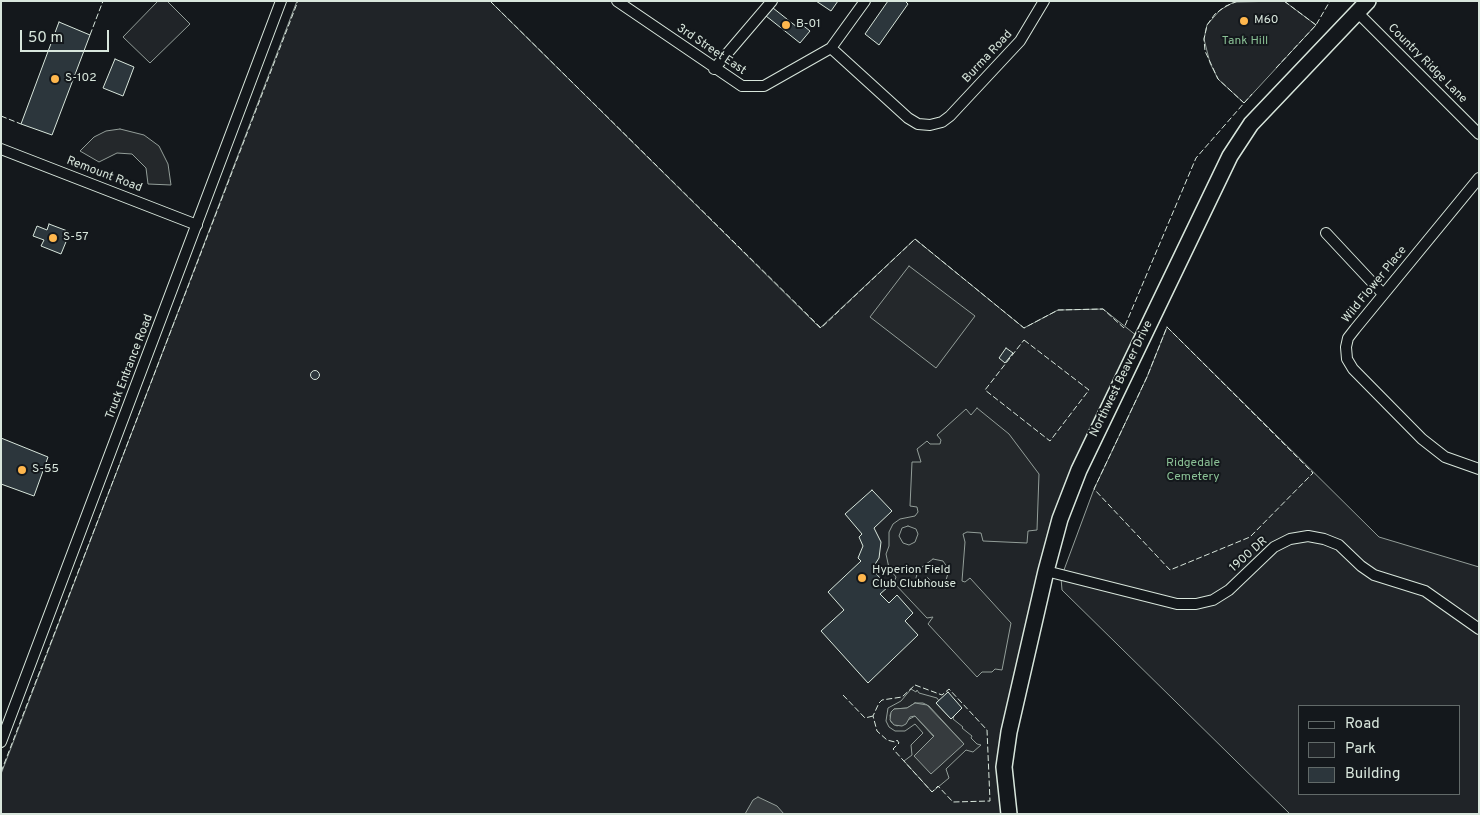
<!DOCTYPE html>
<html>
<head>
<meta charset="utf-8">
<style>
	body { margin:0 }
	#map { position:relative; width:1480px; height:815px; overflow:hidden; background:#14181c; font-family:Overpass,sans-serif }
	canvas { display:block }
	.frame { position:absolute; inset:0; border:2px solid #d8e6dc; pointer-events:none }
	.legend { position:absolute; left:1298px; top:705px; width:162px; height:90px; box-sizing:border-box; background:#14181c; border:1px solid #626a69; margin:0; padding:6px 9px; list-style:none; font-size:15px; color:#d8e6dc }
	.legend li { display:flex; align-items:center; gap:10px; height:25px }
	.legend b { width:25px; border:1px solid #626a69 }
	.scale { position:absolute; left:20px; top:30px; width:89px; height:22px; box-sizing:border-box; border:2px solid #d8e6dc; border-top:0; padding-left:6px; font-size:15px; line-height:18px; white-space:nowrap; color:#d8e6dc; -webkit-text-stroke:4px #14181c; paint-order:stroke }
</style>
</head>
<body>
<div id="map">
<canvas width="1480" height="815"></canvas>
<div class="frame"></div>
<ul class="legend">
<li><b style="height:6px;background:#14181c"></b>Road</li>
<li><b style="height:14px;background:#202428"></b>Park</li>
<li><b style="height:14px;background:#2c363c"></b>Building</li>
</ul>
<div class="scale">50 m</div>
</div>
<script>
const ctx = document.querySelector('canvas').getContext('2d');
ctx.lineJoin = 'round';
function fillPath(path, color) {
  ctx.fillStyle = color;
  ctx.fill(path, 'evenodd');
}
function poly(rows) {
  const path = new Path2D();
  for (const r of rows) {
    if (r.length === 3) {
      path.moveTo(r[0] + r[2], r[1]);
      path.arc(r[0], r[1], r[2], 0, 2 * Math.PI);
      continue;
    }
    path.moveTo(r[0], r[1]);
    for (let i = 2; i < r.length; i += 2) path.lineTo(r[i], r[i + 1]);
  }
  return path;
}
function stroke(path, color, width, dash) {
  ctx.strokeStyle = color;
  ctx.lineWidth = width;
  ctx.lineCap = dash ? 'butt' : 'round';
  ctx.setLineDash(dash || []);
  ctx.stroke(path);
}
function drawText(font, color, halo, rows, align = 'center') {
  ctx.font = font + ' Overpass,sans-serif';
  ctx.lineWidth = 4;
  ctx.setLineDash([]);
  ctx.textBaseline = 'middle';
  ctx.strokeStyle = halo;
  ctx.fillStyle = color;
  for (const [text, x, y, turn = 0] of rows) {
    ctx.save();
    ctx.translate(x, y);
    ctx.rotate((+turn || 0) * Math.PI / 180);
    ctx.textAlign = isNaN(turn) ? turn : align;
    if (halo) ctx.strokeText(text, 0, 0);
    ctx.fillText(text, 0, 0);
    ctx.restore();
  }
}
const green = poly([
	[158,1,167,1,190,24,150,63,123,37,158,1],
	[297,1,490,1,820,328,915,239,1024,328,1058,310,1103,309,1137,336,1074,467,1017,676,1004,814,1,814,1,774,297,1],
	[1284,1,1316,25,1244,103,1218,79,1210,63,1204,39,1207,25,1220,10,1234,2,1284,1],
	[1167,327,1379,537,1479,567,1479,814,1290,814,1062,590,1061,578,1094,489,1147,377,1167,327],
	[1299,706,1459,706,1459,794,1299,794,1299,706]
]);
fillPath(green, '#202428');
stroke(green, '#939e99', 1);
const parking = poly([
	[120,129,144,135,159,146,168,164,171,185,148,184,146,168,132,154,117,153,99,162,80,151,94,137,106,131,120,129],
	[909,266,975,316,936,368,870,317,909,266],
	[977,408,1009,434,1039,474,1037,530,1028,531,1027,543,983,541,981,533,967,532,963,534,965,542,962,581,965,582,970,578,1011,623,1002,670,995,669,992,672,982,672,977,677,928,624,933,617,927,618,894,583,896,577,889,568,886,554,889,546,889,532,893,524,900,519,915,516,918,512,917,507,910,506,912,462,921,462,917,449,927,441,930,444,940,444,941,440,937,435,966,409,971,415,977,408],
	[908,526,916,529,918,534,915,542,909,545,903,543,899,536,902,528,908,526],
	[933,559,943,561,949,570,946,580,938,588,927,577,920,583,916,578,918,570,933,559],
	[911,689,916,692,917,690,919,693,937,698,939,701,936,703,950,718,954,716,953,719,963,727,962,728,972,736,971,738,977,744,981,745,973,752,966,750,946,769,949,778,932,792,904,761,912,755,911,745,923,733,915,724,905,731,895,731,889,727,886,721,888,708,901,701,911,689],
	[915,703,923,703,929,706,964,744,934,737,915,716,897,726,891,722,890,715,894,709,907,708,915,703]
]);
fillPath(parking, '#24282b');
stroke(parking, '#939e99', 1);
const water = poly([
	[915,703,927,705,964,744,931,774,914,756,934,736,915,716,910,717,906,724,902,726,894,725,890,720,891,712,894,709,907,708,915,703],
	[758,797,777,806,784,814,745,814,753,800,758,797]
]);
fillPath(water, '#363b3e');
stroke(water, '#939e99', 1);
const building = poly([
	[816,1,838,1,831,11,816,1],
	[888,1,905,1,908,4,879,45,865,34,888,1],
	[773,8,797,27,800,23,810,31,800,43,766,16,773,8],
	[59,22,90,35,52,135,21,124,59,22],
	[115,59,134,67,123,96,103,88,115,59],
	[49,224,70,232,61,254,41,246,44,240,33,236,37,226,47,230,49,224],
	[1006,348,1013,353,1005,363,999,358,1006,348],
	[315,375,4.5],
	[1,438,48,457,34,496,1,484,1,438],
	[872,490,892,511,874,528,881,542,879,558,872,569,888,587,880,594,889,603,897,595,913,613,905,621,918,635,868,683,821,631,844,610,828,592,861,561,858,558,863,546,859,537,862,534,845,514,872,490],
	[948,692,962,708,951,719,936,703,948,692]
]);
fillPath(building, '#2c363c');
stroke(building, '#d8e6dc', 1);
const minor = poly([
	[617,1,742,86,764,86,831,48,908,118,918,124,930,125,942,122,950,116,1020,41,1044,1],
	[1357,12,1479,134],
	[831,48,865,1],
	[714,69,772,1],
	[1,149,197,225],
	[1479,178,1355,329,1348,338,1346,347,1347,359,1353,369,1422,439,1445,457,1479,469],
	[1326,233,1383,294],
	[1046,571,1177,604,1196,604,1213,600,1229,590,1274,547,1290,539,1308,536,1324,539,1339,545,1361,566,1374,575,1425,591,1479,629],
	[1,742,281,1]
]);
const secondary = poly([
	[1009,814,1004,767,1009,732,1046,571,1060,519,1079,470,1230,156,1251,124,1368,1]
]);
stroke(minor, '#d8e6dc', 12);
stroke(secondary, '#d8e6dc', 18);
stroke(minor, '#14181c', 10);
stroke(secondary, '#14181c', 15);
stroke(poly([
	[490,1,821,328,915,239,1024,328,1058,310,1103,309,1124,328,1196,158,1252,94],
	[1238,1,1226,6,1215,14,1207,25,1204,39,1205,51,1218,79,1244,103],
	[1284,1,1316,25],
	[90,35,103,1],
	[1276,68,1316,25,1330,1],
	[1,116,21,124],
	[1167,327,1313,473,1250,537,1170,570,1094,489,1147,377,1167,327],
	[1024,340,1089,390,1050,441,985,390,1024,340],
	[915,685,942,695,949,689,987,730,990,801,953,802,938,786,932,792,893,749,899,743,897,740,895,742,887,740,877,731,873,716,879,703,882,700,902,697,915,685],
	[843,695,865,718,873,716],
	[1,772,298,1]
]), '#d8e6dc', 1, [6, 2.5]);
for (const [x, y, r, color] of [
	[1244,21,5,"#ffb74d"],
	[786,25,5,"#ffb74d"],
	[55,79,5,"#ffb74d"],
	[53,238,5,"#ffb74d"],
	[22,470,5,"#ffb74d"],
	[862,578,5,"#ffb74d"]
]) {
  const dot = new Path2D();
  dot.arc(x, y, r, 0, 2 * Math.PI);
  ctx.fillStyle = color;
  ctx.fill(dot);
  stroke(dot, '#14181c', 2);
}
drawText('12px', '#d8e6dc', '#14181c', [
	["M60",1254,21],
	["B-01",796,25],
	["S-102",65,79],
	["S-57",63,238],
	["S-55",32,470],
	["Hyperion Field",872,571],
	["Club Clubhouse",872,585]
], 'left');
drawText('12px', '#8ac095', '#14181c', [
	["Tank Hill",1245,42],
	["Ridgedale",1193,464],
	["Cemetery",1193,478]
]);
drawText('12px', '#d8e6dc', '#14181c', [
	["3rd Street East",711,50,34],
	["Burma Road",988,57,-47],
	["Country Ridge Lane",1427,64,45],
	["Remount Road",104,175,21],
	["Wild Flower Place",1375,285,-51],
	["Truck Entrance Road",130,367,-69],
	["Northwest Beaver Drive",1122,379,-64],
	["1900 DR",1249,555,-42]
]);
</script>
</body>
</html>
